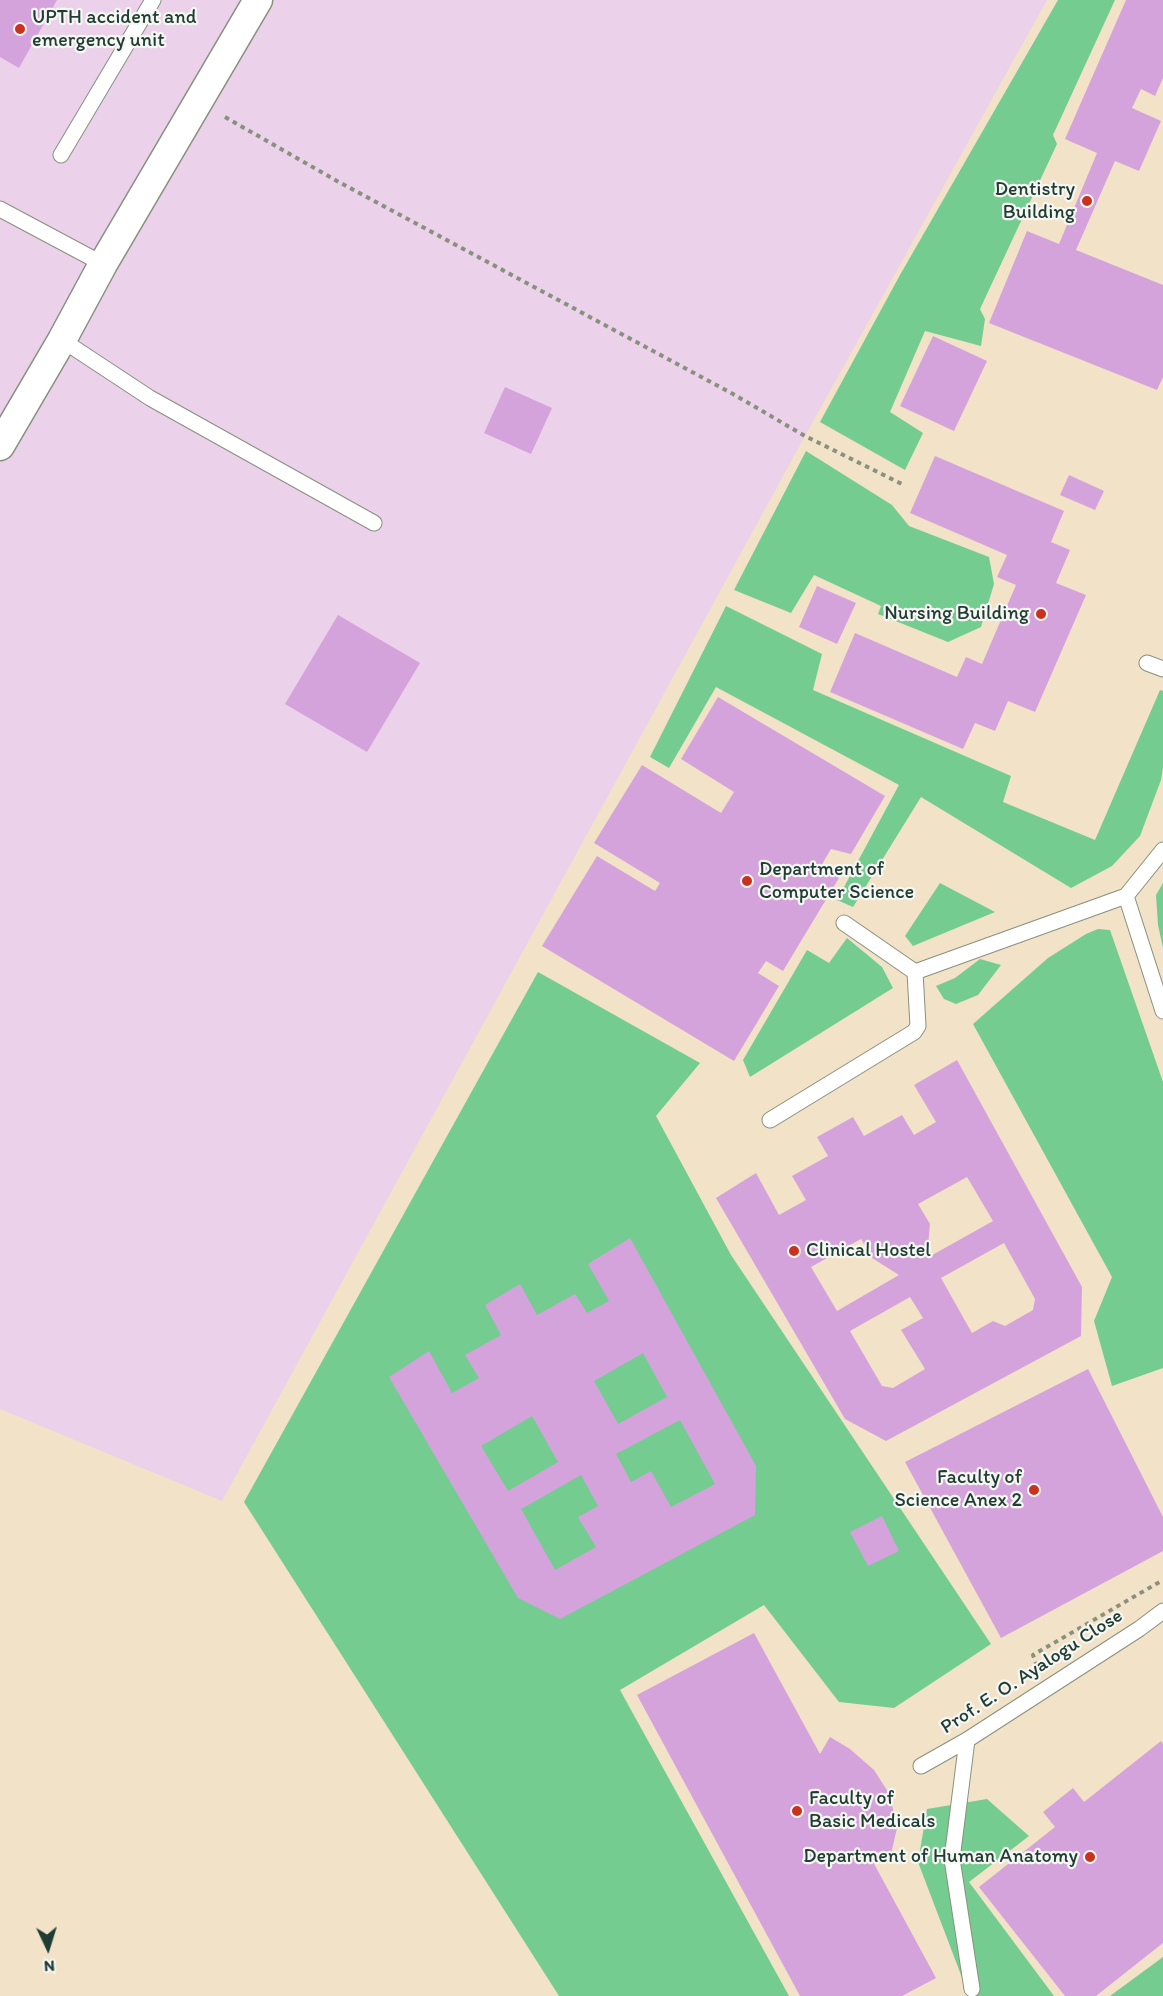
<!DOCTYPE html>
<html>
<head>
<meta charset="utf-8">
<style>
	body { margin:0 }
	#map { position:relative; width:1163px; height:1996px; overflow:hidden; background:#f2e2c8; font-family:Itim,sans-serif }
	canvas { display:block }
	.north { position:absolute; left:18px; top:1918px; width:60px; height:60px; -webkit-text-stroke:4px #f6f6f2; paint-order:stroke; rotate:176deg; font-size:16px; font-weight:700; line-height:24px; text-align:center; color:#1f3d34 }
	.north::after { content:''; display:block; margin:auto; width:21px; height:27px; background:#1f3d34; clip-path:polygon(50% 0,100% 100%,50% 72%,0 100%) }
</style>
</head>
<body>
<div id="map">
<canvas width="1163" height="1996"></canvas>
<div class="north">N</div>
</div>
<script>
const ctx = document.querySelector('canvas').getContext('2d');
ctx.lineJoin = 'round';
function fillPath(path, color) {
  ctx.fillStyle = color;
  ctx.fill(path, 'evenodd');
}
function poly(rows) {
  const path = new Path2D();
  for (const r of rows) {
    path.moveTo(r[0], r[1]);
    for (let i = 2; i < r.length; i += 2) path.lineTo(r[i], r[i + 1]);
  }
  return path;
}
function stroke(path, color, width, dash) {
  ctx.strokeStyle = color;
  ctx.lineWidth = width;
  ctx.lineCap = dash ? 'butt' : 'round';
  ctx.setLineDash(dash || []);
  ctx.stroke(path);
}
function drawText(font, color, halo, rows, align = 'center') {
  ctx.font = font + ' Itim,sans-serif';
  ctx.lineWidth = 4.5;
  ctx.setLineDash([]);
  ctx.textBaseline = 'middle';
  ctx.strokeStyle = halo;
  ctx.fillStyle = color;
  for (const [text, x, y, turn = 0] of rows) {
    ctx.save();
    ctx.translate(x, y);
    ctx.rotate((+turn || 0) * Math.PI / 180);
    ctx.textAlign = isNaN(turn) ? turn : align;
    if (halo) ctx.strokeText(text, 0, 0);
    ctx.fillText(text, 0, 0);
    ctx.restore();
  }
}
fillPath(poly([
	[0,0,1047,0,805,436,222,1501,0,1409]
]), '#ecd1ea');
fillPath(poly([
	[1058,0,1115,0,1053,135,1057,144,980,309,985,319,981,346,925,331,890,412,923,433,905,470,820,422,900,275],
	[806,451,892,505,909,526,989,557,994,584,981,627,948,642,878,614,881,606,814,575,791,613,734,590],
	[726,606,822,654,813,690,1011,776,1003,802,1095,840,1160,690,1163,691,1163,767,1161,780,1140,836,1112,866,1071,888,921,797,853,907,837,900,899,785,716,687,669,768,650,757],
	[940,883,995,912,913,946,905,936],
	[1163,883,1163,948,1158,925,1156,895],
	[1098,929,1110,930,1163,1082,1163,1368,1112,1386,1094,1321,1112,1277,973,1024,1048,958,1086,934],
	[847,938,882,967,893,988,750,1077,743,1060,807,950,829,963],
	[980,959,1001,965,978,995,956,1004,944,999,936,986,955,978],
	[538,972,700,1063,656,1116,731,1255,991,1644,894,1708,839,1702,764,1605,620,1690,789,1996,559,1996,244,1502],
	[987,1799,1029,1836,969,1882,1054,1996,969,1996,918,1862,927,1809],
	[1163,1957,1163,1996,1110,1996]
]), '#74cc91');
fillPath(poly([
	[0,0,57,0,19,68,0,57],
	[1126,0,1163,0,1163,78,1155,96,1141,89,1132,108,1161,121,1139,171,1115,161,1076,250,1163,285,1163,377,1157,390,989,323,1027,231,1059,244,1097,153,1065,139],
	[933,336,987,361,954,431,900,406],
	[505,387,552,408,531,454,484,433],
	[935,456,1064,511,1051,542,1070,550,1056,583,1086,595,1035,712,1008,701,995,731,975,723,963,749,830,692,855,633,957,677,966,657,982,664,1016,585,997,577,1007,555,910,513],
	[1069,475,1104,491,1095,510,1060,495],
	[817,586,856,603,837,644,799,627],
	[338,615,420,663,367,752,285,704],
	[718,697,885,796,851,854,831,849,821,866,839,878,783,971,766,961,758,973,779,986,734,1061,542,946,597,856,655,891,660,883,594,843,642,765,721,813,734,792,681,759],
	[957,1060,1082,1287,1081,1336,886,1441,845,1419,716,1198,756,1173,779,1215,806,1200,792,1176,828,1156,817,1137,853,1117,864,1136,902,1115,914,1135,936,1122,914,1085],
	[967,1177,993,1221,927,1258,930,1224,918,1204],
	[861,1239,872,1258,899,1275,837,1311,811,1267],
	[1004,1243,1035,1299,1033,1310,1005,1326,993,1321,972,1333,941,1278],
	[910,1297,923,1318,901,1330,925,1369,893,1388,882,1386,850,1331],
	[630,1238,756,1466,755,1515,560,1619,518,1598,389,1377,429,1351,452,1393,479,1378,465,1355,501,1335,485,1305,520,1284,537,1315,575,1294,587,1313,609,1301,588,1264],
	[643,1353,667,1397,618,1424,594,1381],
	[532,1416,558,1462,508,1491,481,1446],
	[680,1420,715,1484,671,1507,651,1471,631,1482,616,1454],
	[581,1475,598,1506,578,1517,596,1547,555,1570,521,1509],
	[1088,1369,1163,1517,1163,1551,1001,1638,905,1462],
	[882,1516,899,1551,868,1566,850,1532],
	[754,1633,820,1754,830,1737,850,1749,874,1770,890,1795,897,1828,889,1863,872,1860,936,1978,902,1996,800,1996,637,1695],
	[1161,1741,1163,1744,1163,1943,1096,1996,1065,1996,979,1887,1055,1827,1043,1812,1073,1788,1084,1802]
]), '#d5a3dc');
const lane = poly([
	[61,155,153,0],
	[0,209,103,264],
	[62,340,150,398,374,523],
	[1147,663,1163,669],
	[1163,850,1126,896,1163,1011],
	[844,923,915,972,1126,896],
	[770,1120,914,1032,918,1026,915,972],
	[967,1740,952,1859,972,1989],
	[921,1766,967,1740,1139,1629,1163,1611]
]);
const street = poly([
	[0,446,62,340,103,264,258,0]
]);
stroke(lane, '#88907e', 17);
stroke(street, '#88907e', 31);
stroke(poly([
	[225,117,337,181,733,394,805,436,902,484],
	[1037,1666,1033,1655,1163,1580]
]), '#88907e', 4, [4.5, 4.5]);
stroke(lane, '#fff', 15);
stroke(street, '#fff', 28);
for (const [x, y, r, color] of [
	[20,29,6,"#c8321e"],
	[1087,201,6,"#c8321e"],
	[1041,614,6,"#c8321e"],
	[747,881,6,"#c8321e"],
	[794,1251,6,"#c8321e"],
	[1034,1490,6,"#c8321e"],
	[797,1811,6,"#c8321e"],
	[1090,1857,6,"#c8321e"]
]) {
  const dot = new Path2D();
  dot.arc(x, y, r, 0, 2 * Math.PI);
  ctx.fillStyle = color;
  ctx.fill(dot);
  stroke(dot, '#f6f6f2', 2);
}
drawText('20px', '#1f3d34', '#f6f6f2', [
	["UPTH accident and",32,18],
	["emergency unit",32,41],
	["Dentistry",1075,190,"right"],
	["Building",1075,213,"right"],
	["Nursing Building",1029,614,"right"],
	["Department of",759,870],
	["Computer Science",759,893],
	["Clinical Hostel",806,1251],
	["Faculty of",1022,1478,"right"],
	["Science Anex 2",1022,1501,"right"],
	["Faculty of",809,1799],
	["Basic Medicals",809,1822],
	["Department of Human Anatomy",1078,1857,"right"]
], 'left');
drawText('20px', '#1f3d34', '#f6f6f2', [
	["Prof. E. O. Ayalogu Close",1032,1672,-33]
]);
</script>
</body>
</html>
